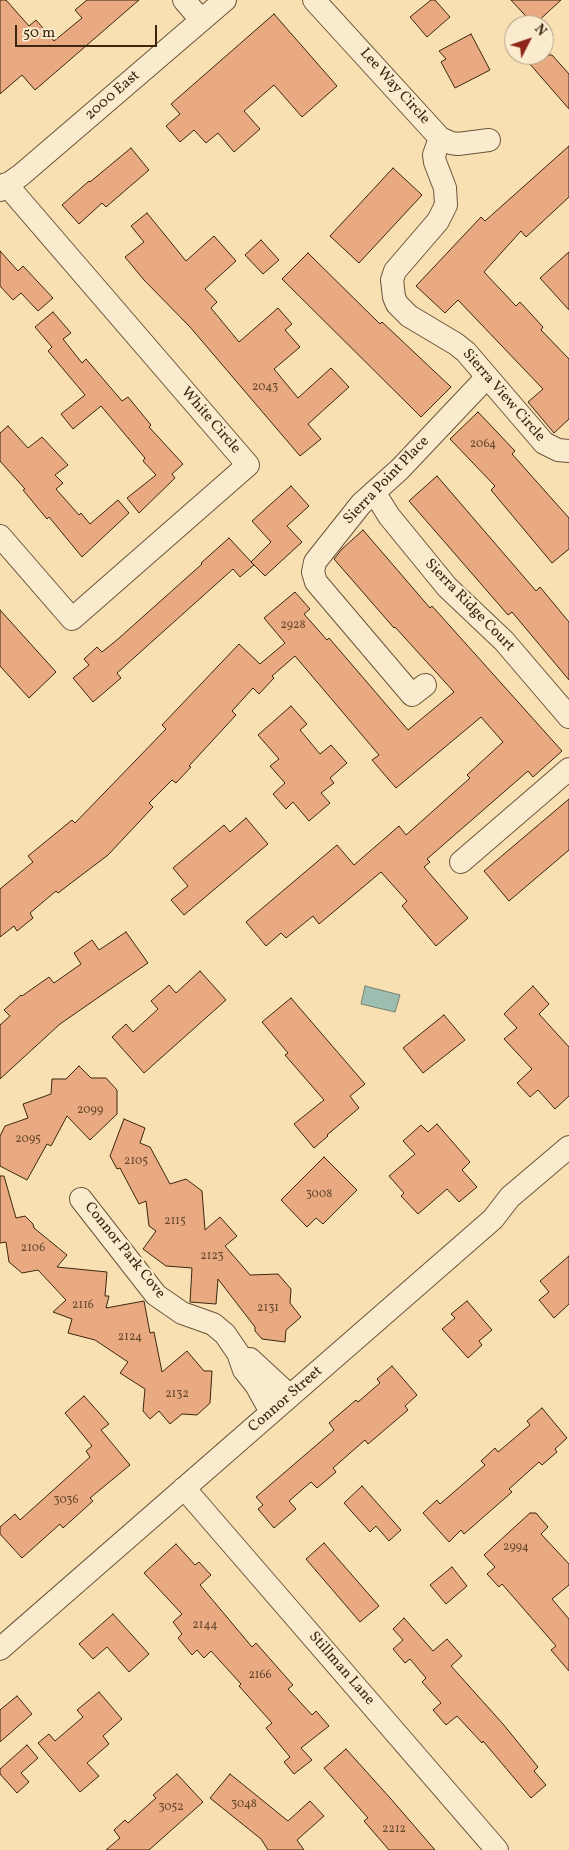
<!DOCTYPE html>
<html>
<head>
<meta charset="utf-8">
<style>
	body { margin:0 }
	#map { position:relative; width:569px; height:1850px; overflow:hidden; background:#f8e0b3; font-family:Vollkorn,serif }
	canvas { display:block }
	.north { position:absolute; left:504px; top:15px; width:50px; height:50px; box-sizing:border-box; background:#faebce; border:1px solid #ae9d82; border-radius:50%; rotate:49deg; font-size:14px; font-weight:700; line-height:20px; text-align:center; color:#3b270f }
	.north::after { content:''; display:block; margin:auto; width:18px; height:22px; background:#8f2418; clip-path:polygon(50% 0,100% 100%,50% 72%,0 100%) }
	.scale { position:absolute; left:15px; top:25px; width:142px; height:22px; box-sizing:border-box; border:2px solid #3b270f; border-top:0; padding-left:6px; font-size:15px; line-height:18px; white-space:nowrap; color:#3b270f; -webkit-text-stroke:4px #faebce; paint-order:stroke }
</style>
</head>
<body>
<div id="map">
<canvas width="569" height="1850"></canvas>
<div class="north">N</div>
<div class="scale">50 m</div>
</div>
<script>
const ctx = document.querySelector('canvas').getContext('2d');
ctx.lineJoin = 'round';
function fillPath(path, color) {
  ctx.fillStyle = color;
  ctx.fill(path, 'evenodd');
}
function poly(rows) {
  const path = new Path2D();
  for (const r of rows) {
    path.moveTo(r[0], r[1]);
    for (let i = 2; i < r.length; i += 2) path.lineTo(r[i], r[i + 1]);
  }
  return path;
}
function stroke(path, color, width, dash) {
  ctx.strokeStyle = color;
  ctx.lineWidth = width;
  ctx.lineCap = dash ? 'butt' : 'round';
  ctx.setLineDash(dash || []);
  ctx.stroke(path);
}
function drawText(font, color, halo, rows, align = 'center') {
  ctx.font = font + ' Vollkorn,serif';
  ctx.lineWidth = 4.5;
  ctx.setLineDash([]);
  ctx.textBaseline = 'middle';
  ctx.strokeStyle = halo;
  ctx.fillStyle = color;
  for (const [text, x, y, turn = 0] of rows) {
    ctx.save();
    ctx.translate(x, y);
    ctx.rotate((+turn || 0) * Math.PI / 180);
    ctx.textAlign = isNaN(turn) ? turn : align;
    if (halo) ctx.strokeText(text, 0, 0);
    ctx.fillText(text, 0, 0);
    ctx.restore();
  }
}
const water = poly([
	[365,986,400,995,395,1012,361,1004,365,986]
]);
fillPath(water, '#9dbdb0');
stroke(water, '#768170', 1);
const building = poly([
	[0,0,6,0,29,26,36,20,54,41,82,18,75,10,87,0,139,0,35,90,22,75,0,94,0,0],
	[431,0,435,0,450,17,427,37,410,17,431,0],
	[511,0,561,0,534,25,511,0],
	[274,14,337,86,302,117,274,85,244,111,260,129,234,152,218,133,206,143,194,130,180,142,166,126,180,114,171,104,274,14],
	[471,34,490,70,455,88,441,62,446,59,439,51,471,34],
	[522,55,552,55,569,74,569,109,522,55],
	[569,146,569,197,526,237,521,231,484,272,516,306,520,302,543,327,541,330,569,359,569,419,554,433,528,402,543,389,458,300,445,313,416,286,481,217,485,221,569,146],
	[131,148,149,170,106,207,102,203,79,224,62,205,89,181,90,182,131,148],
	[393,168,422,195,359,263,330,236,393,168],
	[147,213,186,261,214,236,236,261,205,289,217,302,211,308,239,342,278,308,292,324,285,330,300,347,274,369,298,398,331,368,349,387,308,424,321,439,300,456,190,327,144,280,125,257,144,242,131,226,147,213],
	[261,240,279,260,263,274,245,255,261,240],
	[0,251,18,271,23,266,53,298,38,311,21,293,13,300,0,286,0,251],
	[569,252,569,310,540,278,569,252],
	[308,253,380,324,382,322,451,387,421,417,282,279,308,253],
	[53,312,71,333,63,339,82,363,86,359,122,401,128,397,151,425,149,427,183,464,172,474,175,478,139,513,127,498,156,475,143,461,145,458,101,406,73,429,61,414,85,395,48,351,52,347,35,327,53,312],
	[478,412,515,451,512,454,569,518,569,549,552,563,491,490,495,486,450,439,478,412],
	[8,426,28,448,42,437,68,465,55,475,63,483,56,489,79,515,81,513,90,524,118,500,129,513,82,557,49,517,47,519,23,490,25,489,0,461,0,433,8,426],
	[437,476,536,591,540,587,569,622,569,680,512,612,508,615,409,501,437,476],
	[291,486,309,506,287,526,302,542,265,576,251,562,271,542,252,521,291,486],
	[363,530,430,608,432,606,562,751,533,777,528,771,427,859,430,862,424,867,468,918,436,946,402,906,407,901,381,872,319,924,313,916,286,938,281,933,266,946,246,922,337,845,354,865,399,826,406,835,470,778,467,775,503,742,481,717,396,788,372,760,379,755,295,656,272,676,274,678,259,694,253,688,232,711,236,715,189,766,191,767,176,783,172,780,149,803,153,807,108,855,58,893,56,891,30,913,33,918,17,931,14,926,0,937,0,889,33,862,28,856,72,820,75,823,166,729,162,725,239,644,260,664,285,643,264,618,295,592,310,609,304,614,327,640,329,638,408,730,454,692,395,627,394,628,334,559,342,549,363,530],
	[229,538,254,565,240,577,233,569,117,673,121,678,93,702,73,678,89,665,84,659,97,647,102,652,118,639,202,564,201,563,229,538],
	[0,610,56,672,29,698,0,666,0,610],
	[291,706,307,724,300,730,320,754,331,745,347,763,330,778,334,783,321,793,330,803,309,821,293,802,286,809,273,794,285,783,270,766,279,759,258,735,291,706],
	[569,799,569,850,509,901,484,871,569,799],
	[246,818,268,844,184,915,171,900,188,886,173,868,224,825,230,832,246,818],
	[126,932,148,963,60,1024,0,1079,0,1025,10,1016,4,1010,21,995,22,996,49,977,54,983,81,964,74,953,92,940,99,950,126,932],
	[200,971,226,1000,144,1073,112,1037,126,1024,133,1032,158,1009,151,1001,169,985,176,993,200,971],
	[533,986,549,1004,539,1014,569,1047,569,1096,555,1109,538,1090,530,1097,517,1083,532,1069,504,1039,517,1028,504,1014,533,986],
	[291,998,365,1084,350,1096,359,1108,327,1135,328,1136,314,1148,294,1124,324,1100,285,1055,288,1053,262,1022,291,998],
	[444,1015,465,1040,423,1073,403,1048,444,1015],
	[79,1066,91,1078,106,1078,117,1090,117,1114,90,1140,67,1116,51,1146,47,1144,27,1180,0,1166,0,1136,5,1126,28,1118,23,1104,51,1094,52,1079,66,1079,79,1066],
	[124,1119,145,1128,140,1143,150,1147,170,1184,186,1179,202,1191,205,1230,220,1217,237,1236,225,1246,250,1275,278,1274,291,1289,290,1303,301,1317,286,1330,285,1342,262,1339,255,1331,255,1327,218,1279,216,1304,190,1302,192,1268,166,1266,143,1249,156,1231,149,1226,146,1201,139,1204,120,1168,117,1169,110,1156,124,1119],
	[437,1124,470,1162,462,1170,477,1187,459,1202,447,1189,418,1214,401,1196,404,1193,389,1176,415,1154,403,1141,421,1125,428,1132,437,1124],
	[324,1157,357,1190,323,1224,316,1218,307,1227,281,1200,324,1157],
	[0,1176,4,1176,16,1218,25,1216,33,1224,34,1228,67,1255,57,1267,107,1272,105,1296,109,1296,106,1308,144,1301,150,1333,154,1332,162,1372,187,1351,204,1371,212,1371,210,1403,197,1415,182,1414,170,1424,159,1411,150,1419,143,1411,145,1389,120,1373,128,1362,95,1340,68,1333,72,1319,53,1312,66,1300,38,1270,22,1273,9,1262,6,1242,0,1243,0,1176],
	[569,1256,569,1304,554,1318,539,1300,549,1292,540,1281,569,1256],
	[467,1301,492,1330,479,1341,482,1345,468,1358,442,1329,455,1318,451,1314,467,1301],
	[392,1366,417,1395,405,1406,408,1410,368,1444,365,1440,333,1468,336,1472,317,1488,311,1482,289,1501,296,1509,274,1528,258,1509,263,1505,256,1497,334,1430,329,1423,356,1400,358,1402,380,1383,377,1379,392,1366],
	[84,1396,109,1424,101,1430,130,1465,90,1498,93,1501,63,1528,60,1524,22,1558,0,1534,0,1527,15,1514,20,1520,90,1457,86,1451,92,1446,65,1413,84,1396],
	[542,1408,567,1438,555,1449,557,1452,542,1465,539,1462,509,1489,512,1492,464,1534,461,1530,449,1542,423,1513,437,1500,440,1504,454,1492,485,1465,481,1461,495,1448,498,1452,530,1425,527,1421,542,1408],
	[362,1486,401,1530,389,1541,376,1526,370,1532,344,1503,362,1486],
	[530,1513,536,1513,548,1527,541,1534,569,1564,569,1585,552,1599,569,1619,569,1671,551,1650,556,1646,502,1584,499,1587,487,1574,495,1567,484,1555,530,1513],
	[324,1543,379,1606,360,1622,306,1559,324,1543],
	[176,1544,195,1565,199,1562,211,1575,200,1585,252,1647,256,1643,293,1685,288,1689,312,1715,316,1711,329,1726,301,1748,312,1760,294,1774,284,1762,290,1757,266,1728,272,1723,239,1686,241,1684,211,1651,204,1658,197,1650,192,1655,178,1638,182,1634,173,1622,182,1614,144,1573,176,1544],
	[452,1567,467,1586,446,1604,430,1585,452,1567],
	[113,1614,149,1654,129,1672,107,1647,93,1659,79,1644,113,1614],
	[404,1618,433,1651,447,1639,462,1656,451,1666,503,1724,538,1767,534,1771,546,1785,531,1798,483,1741,482,1743,457,1716,446,1725,433,1710,441,1703,422,1682,426,1678,410,1659,405,1663,393,1649,403,1640,393,1629,404,1618],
	[99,1692,122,1719,103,1736,109,1744,87,1763,99,1776,80,1792,38,1743,49,1734,55,1741,83,1717,77,1710,99,1692],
	[17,1696,32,1714,0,1742,0,1710,17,1696],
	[27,1745,38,1758,21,1773,29,1782,17,1793,0,1774,0,1769,27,1745],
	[346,1749,391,1799,435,1850,389,1850,364,1821,368,1818,324,1768,346,1749],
	[177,1774,203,1802,149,1850,106,1850,120,1838,114,1830,125,1820,128,1823,156,1798,153,1795,177,1774],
	[230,1774,288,1821,310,1801,324,1816,297,1840,304,1850,268,1850,261,1839,210,1798,230,1774]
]);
fillPath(building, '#e9a981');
stroke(building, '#3b270f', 1);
const minor = poly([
	[184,0,201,20],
	[314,0,440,138,451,143,458,144,489,140],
	[440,138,434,155,435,162,445,188,446,205,438,221,395,271,392,280,394,297,397,304,409,316,456,344,466,352,544,443,558,450,569,451],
	[0,190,21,175,225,0],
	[374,492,389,516,447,587,504,641,569,717],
	[0,536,72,619,248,465,6,184],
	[425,685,412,695,316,582,313,572,315,562,361,504,400,469,487,377],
	[461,862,569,769],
	[81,1199,156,1295,182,1313,213,1324,225,1334,238,1353,244,1370,256,1385,271,1412],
	[250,1359,290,1396],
	[184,1488,497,1850],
	[0,1649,493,1219,510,1197,569,1147]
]);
stroke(minor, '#6a5538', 24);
stroke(minor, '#faebce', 22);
drawText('12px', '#66482c', null, [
	["2043",265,388],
	["2064",483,445],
	["2928",293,626],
	["2099",90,1111],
	["2095",28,1140],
	["2105",136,1162],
	["3008",319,1195],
	["2115",175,1222],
	["2106",33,1249],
	["2123",212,1257],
	["2116",83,1306],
	["2131",268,1309],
	["2124",130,1338],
	["2132",177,1395],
	["3036",66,1501],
	["2994",516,1548],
	["2144",205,1626],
	["2166",260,1676],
	["3048",244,1805],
	["3052",171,1808],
	["2212",394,1830]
]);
drawText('15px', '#3b270f', '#faebce', [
	["Lee Way Circle",394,87,48],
	["2000 East",113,96,-41],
	["Sierra View Circle",503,396,49],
	["White Circle",210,421,49],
	["Sierra Point Place",387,481,-46],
	["Sierra Ridge Court",469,606,46],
	["Connor Park Cove",124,1251,51],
	["Connor Street",286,1400,-41],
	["Stillman Lane",341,1669,49]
]);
</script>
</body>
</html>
